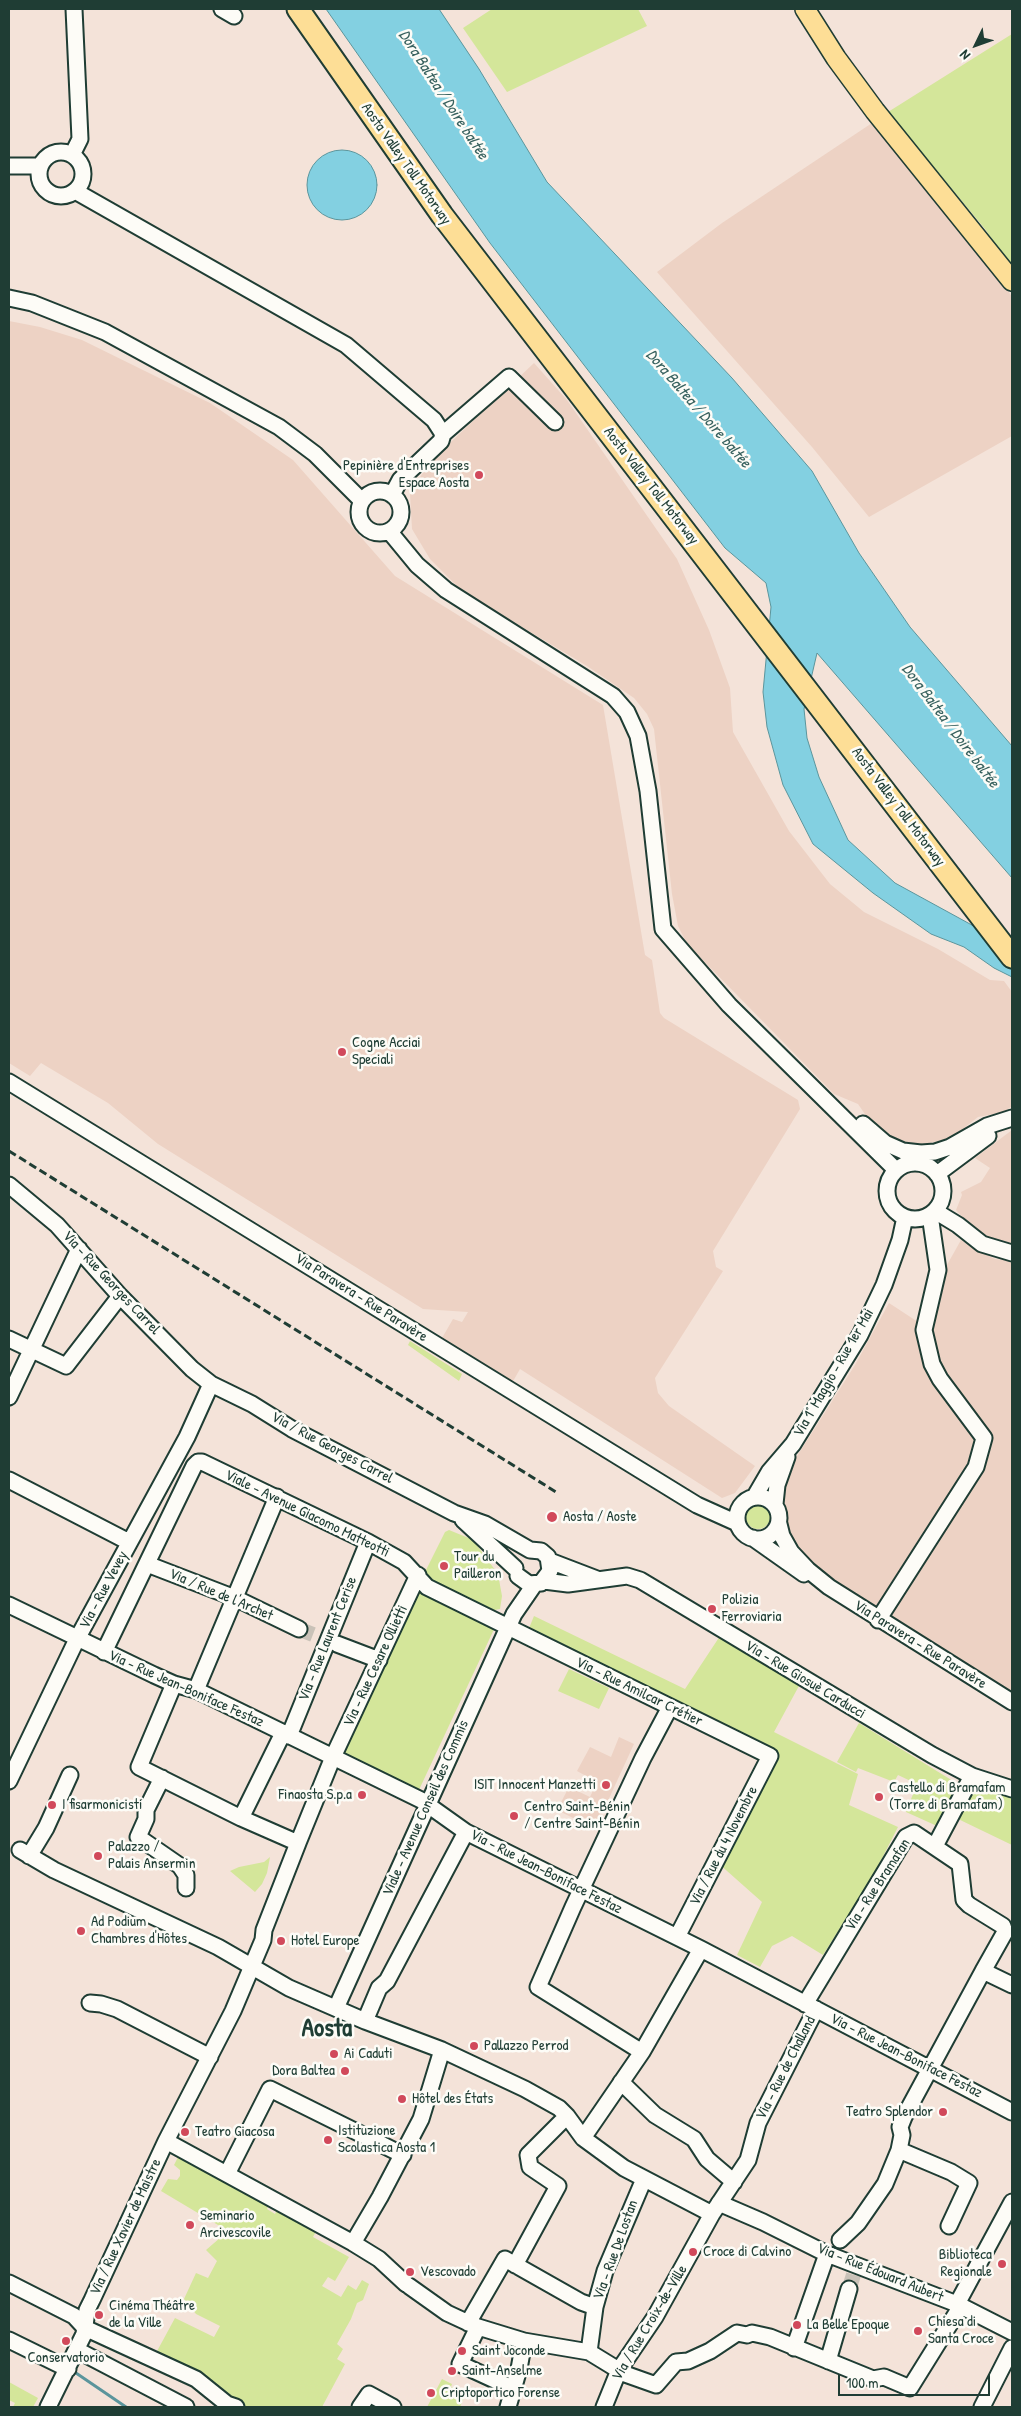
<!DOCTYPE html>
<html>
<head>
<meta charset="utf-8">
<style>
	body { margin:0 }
	#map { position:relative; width:1021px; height:2416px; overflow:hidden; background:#f4e3d9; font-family:"Patrick Hand",sans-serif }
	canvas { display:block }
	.frame { position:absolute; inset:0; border:10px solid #1f3d34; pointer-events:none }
	.north { position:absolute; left:951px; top:20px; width:50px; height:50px; -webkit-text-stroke:4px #fdfcf7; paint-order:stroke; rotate:228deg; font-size:14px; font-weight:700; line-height:20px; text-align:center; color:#1f3d34 }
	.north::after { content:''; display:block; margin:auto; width:18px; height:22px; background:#1f3d34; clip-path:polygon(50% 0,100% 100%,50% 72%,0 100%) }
	.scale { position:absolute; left:838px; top:2374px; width:152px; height:22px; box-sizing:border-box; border:2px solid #1f3d34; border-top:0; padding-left:6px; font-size:15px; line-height:18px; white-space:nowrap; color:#1f3d34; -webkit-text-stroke:4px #fdfcf7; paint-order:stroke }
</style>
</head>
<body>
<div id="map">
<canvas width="1021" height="2416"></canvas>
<div class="frame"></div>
<div class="north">N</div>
<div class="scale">100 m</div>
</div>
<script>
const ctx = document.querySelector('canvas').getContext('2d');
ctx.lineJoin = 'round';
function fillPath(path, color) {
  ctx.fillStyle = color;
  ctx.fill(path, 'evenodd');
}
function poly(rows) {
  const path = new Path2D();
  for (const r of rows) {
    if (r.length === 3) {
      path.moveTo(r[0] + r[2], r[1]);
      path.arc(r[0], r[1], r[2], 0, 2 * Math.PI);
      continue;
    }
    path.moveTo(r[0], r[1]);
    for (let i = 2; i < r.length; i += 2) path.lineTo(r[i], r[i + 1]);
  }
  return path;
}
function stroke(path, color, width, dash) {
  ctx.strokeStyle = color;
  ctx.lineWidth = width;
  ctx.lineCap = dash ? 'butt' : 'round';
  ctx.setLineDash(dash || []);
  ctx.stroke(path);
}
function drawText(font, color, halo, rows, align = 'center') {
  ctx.font = font + ' "Patrick Hand",sans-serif';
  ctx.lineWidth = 5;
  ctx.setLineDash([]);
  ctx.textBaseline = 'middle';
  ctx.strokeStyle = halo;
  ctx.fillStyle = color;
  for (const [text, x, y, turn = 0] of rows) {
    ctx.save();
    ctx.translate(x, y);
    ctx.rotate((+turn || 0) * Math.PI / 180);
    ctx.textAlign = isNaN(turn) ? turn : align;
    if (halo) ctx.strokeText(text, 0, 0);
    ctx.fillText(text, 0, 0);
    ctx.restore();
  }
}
fillPath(poly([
	[872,123,995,270,1012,297,1012,436,869,517,812,447,657,272,722,223],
	[9,321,40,327,82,340,210,403,293,460,395,576,603,705,645,955,652,960,660,1013,664,1018,798,1100,800,1109,713,1251,716,1267,723,1271,655,1378,658,1393,669,1406,755,1466,735,1493,722,1498,520,1369,512,1383,442,1338,453,1319,462,1322,468,1312,423,1309,158,1144,108,1103,41,1063,30,1076,9,1063],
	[534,363,567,400,677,559,709,630,730,688,733,732,789,831,830,884,864,912,938,949,990,980,1004,981,1012,992,1012,1106,1004,1112,978,1117,951,1138,921,1145,893,1139,871,1123,858,1104,834,1094,687,944,678,926,672,894,654,729,647,714,634,698,587,666,462,591,430,559,412,529,410,494,415,484,433,459],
	[1012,1130,1012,1243,993,1239,981,1234,971,1227,956,1210,962,1195,961,1192,981,1182,990,1168,975,1158],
	[961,1240,972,1248,995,1259,1012,1261,1012,1694,842,1588,808,1561,793,1543,787,1526,781,1493,787,1472,855,1365,889,1303,918,1322,930,1325,943,1272],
	[619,1737,634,1744,595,1829,557,1810,569,1787,590,1797,597,1782,577,1771,590,1747,611,1757]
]), '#edd2c4');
fillPath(poly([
	[492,9,638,9,647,26,507,92,463,28],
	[1012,34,1012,268,985,229,888,112],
	[410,1341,462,1374,459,1381,408,1345],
	[758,1517,12],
	[449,1530,471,1539,476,1544,498,1574,502,1596,500,1609,489,1611,428,1580,425,1576,425,1572,445,1532],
	[417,1588,496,1625,418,1792,339,1754],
	[534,1616,685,1689,720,1636,800,1684,774,1732,858,1774,849,1805,898,1827,874,1874,823,1955,792,1936,772,1946,760,1967,737,1955,762,1902,718,1863,775,1754,527,1633],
	[569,1669,609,1688,599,1709,558,1691],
	[859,1723,953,1781,956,1787,937,1826,906,1812,917,1784,898,1775,894,1782,858,1768,856,1772,837,1762],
	[975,1782,1012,1795,1012,1845,956,1818],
	[270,1857,267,1873,262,1884,255,1892,230,1871,239,1867,264,1862],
	[181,2151,269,2204,267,2209,275,2214,278,2208,318,2228,313,2237,349,2257,335,2281,328,2277,322,2286,341,2297,348,2285,356,2290,362,2280,369,2284,363,2300,357,2303,351,2319,337,2344,343,2349,337,2359,345,2364,322,2407,245,2407,229,2402,156,2353,175,2318,214,2337,220,2326,196,2314,184,2299,196,2273,208,2278,217,2261,206,2250,228,2231,161,2191,168,2179,177,2180,180,2176,180,2170,174,2165],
	[442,2379,452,2384,451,2387,466,2393,460,2407,427,2407],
	[9,2382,38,2398,33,2407,13,2407,15,2403,9,2400]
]), '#d4e69a');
const water = poly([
	[326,9,439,9,479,69,547,182,732,378,812,471,859,553,910,627,1012,746,1012,878,817,653,804,709,807,738,819,777,848,840,895,883,1012,947,1012,977,994,968,964,947,931,934,873,893,813,844,783,785,767,727,763,692,771,607,766,583,725,548,490,243,326,9],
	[342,185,35]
]);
fillPath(water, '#83d0e1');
stroke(water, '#5b959c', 1);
stroke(poly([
	[76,2373,126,2407]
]), '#5b959c', 3);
stroke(poly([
	[299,1629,317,1636],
	[849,2289,855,2270]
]), '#c9c2b8', 15, [15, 8]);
const minor = poly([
	[222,9,234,16],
	[61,174,22],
	[72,155,80,139,74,9],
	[9,166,40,166],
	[75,191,346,345,434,420,443,434,509,377,555,422],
	[9,298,32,303,105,332,279,427,315,454,362,501],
	[380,512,21],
	[392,495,400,480,441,441,443,434],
	[389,531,417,565,446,590,613,696,627,712,638,736,648,791,663,929,729,1005,896,1170],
	[9,1082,697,1505,737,1523],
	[863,1124,885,1143,903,1151,921,1153,935,1152,950,1147,987,1126,1012,1118],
	[915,1191,28],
	[937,1174,988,1136],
	[9,1185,57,1225,120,1296,192,1369,211,1384,252,1404,292,1429,454,1513,485,1524,530,1550,541,1551,548,1557,550,1571,541,1583,529,1584,518,1576],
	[935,1211,958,1225,982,1244,1012,1253],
	[9,1339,66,1366,120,1296],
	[9,1397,79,1249],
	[9,1480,129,1542],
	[755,1496,769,1472,793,1444,860,1335,884,1285,900,1240,905,1217],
	[758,1518,21],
	[775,1504,777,1485,787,1457],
	[463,1520,515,1568],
	[779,1524,782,1536,791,1552,808,1570,829,1587,1012,1702],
	[753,1538,804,1574],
	[550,1561,597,1579],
	[147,1564,235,1598,299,1629],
	[544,1581,568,1584,627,1576,640,1580,932,1755,972,1776,1012,1789],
	[9,1605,154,1675,174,1684,196,1690,421,1800,466,1832,701,1949,1012,2112],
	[878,1620,976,1467,984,1438,940,1379,932,1364,924,1330,938,1270,930,1215],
	[337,1644,379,1660],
	[104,1652,194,1466,198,1462,202,1462,368,1542,404,1562,427,1587,770,1756,677,1937],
	[174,1684,139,1767,241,1818,298,1843,333,1757,418,1575],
	[196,1690,277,1497],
	[289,1736,368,1542],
	[162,1778,146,1810,146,1819,138,1837,180,1866,186,1875,186,1888],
	[9,1781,77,1639,187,1437,211,1384],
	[241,1818,283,1733],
	[935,1846,972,1776],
	[20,1850,54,1870,218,1947,289,1988,365,2021,442,2050,525,2089,559,2108,567,2116,583,2138,624,2168,712,2214],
	[29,1856,46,1828,70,1775],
	[90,2003,101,2004,117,2009,210,2057],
	[805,2004,906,1837,914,1833,960,1864,964,1900,969,1905,1003,1926,1005,1932,983,1971,1012,1985],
	[336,2008,514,1614,534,1585],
	[365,2021,379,1988,387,1981,466,1832],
	[642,2052,538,1987,573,1907,643,1758,670,1707],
	[621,2082,655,2115,694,2139,707,2159,734,2182],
	[583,2138,642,2052,701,1949],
	[166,2141,353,2243,379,2259,406,2284],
	[899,2150,951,2172,969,2183,949,2226],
	[227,2174,270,2089,403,2155],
	[719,2203,763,2222,827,2254,957,2304,1012,2332],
	[840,2240,858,2223,885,2184,899,2150,902,2135,900,2127,904,2117,983,1971],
	[353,2243,380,2197,421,2119,442,2050],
	[515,2265,558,2186,530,2167,528,2155,567,2116],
	[9,2283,74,2316,85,2328,196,2379,227,2404,236,2407],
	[409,2286,447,2313,475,2326,524,2341,589,2352,625,2374,656,2385,676,2362,688,2361,710,2351,737,2333,747,2335,752,2333,770,2337,873,2379,884,2377,910,2388,961,2306],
	[957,2304,1012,2202],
	[468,2323,505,2259,581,2302,595,2307],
	[478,2327,460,2364,512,2388],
	[9,2340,68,2369],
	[794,2348,827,2254],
	[77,2350,186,2407],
	[589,2352,595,2307,605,2271,644,2179],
	[828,2361,849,2289],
	[48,2407,84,2334,87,2310,92,2300,166,2141,233,2011,263,1940,264,1930,298,1843],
	[360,2407,369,2394,393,2407],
	[508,2407,519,2369,524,2341],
	[604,2407,619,2370,655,2317,712,2214,748,2160,758,2123,816,2009],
	[982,2407,1012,2348]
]);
const major = poly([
	[805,9,836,58,875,111,1012,281]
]);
const highway = poly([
	[298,9,442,215,1012,957]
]);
stroke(minor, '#1f3d34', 19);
stroke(major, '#1f3d34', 22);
stroke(highway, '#1f3d34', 25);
stroke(minor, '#fdfcf7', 15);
stroke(major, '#fdde96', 19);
stroke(highway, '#fdde96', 21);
stroke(poly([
	[9,1151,556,1492]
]), '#1f3d34', 3, [8, 4]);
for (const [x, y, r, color] of [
	[479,475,5,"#d1495b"],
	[342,1052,5,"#d1495b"],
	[552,1517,6,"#d1495b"],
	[444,1566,5,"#d1495b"],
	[712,1609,5,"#d1495b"],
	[606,1785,5,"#d1495b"],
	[362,1795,5,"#d1495b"],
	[879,1797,5,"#d1495b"],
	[52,1805,5,"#d1495b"],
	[514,1816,5,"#d1495b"],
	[98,1856,5,"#d1495b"],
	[81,1931,5,"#d1495b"],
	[281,1941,5,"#d1495b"],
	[474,2046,5,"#d1495b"],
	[334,2054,5,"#d1495b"],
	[345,2071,5,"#d1495b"],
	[402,2099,5,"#d1495b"],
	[943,2112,5,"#d1495b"],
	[185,2132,5,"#d1495b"],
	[328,2140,5,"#d1495b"],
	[190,2225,5,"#d1495b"],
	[693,2252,5,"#d1495b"],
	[1002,2264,5,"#d1495b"],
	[410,2272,5,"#d1495b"],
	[99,2315,5,"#d1495b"],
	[797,2325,5,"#d1495b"],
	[918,2331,5,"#d1495b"],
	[66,2341,5,"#d1495b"],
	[462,2351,5,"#d1495b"],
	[452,2371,5,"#d1495b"],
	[431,2393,5,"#d1495b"]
]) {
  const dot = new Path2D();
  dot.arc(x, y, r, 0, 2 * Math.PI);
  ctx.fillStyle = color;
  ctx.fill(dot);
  stroke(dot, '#fdfcf7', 2);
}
drawText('15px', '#1f3d34', '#fdfcf7', [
	["Aosta Valley Toll Motorway",406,164,55],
	["Aosta Valley Toll Motorway",651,486,52],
	["Aosta Valley Toll Motorway",898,807,53],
	["Via - Rue Georges Carrel",111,1283,47],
	["Via Paravera - Rue Paravère",361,1298,32],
	["Via 1° Maggio - Rue 1er Mai",834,1373,-60],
	["Via / Rue Georges Carrel",332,1448,28],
	["Viale - Avenue Giacomo Matteotti",307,1514,26],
	["Via - Rue Vevey",104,1590,-62],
	["Via / Rue de l'Archet",221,1595,23],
	["Via - Rue Laurent Cerise",328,1639,-68],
	["Via Paravera - Rue Paravère",920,1645,32],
	["Via - Rue Cesare Ollietti",376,1666,-65],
	["Via - Rue Giosuè Carducci",805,1680,31],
	["Via - Rue Jean-Boniface Festaz",186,1689,24],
	["Via - Rue Amilcar Crétier",639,1692,26],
	["Viale - Avenue Conseil des Commis",426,1808,-66],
	["Via / Rue du 4 Novembre",724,1846,-63],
	["Via - Rue Jean-Boniface Festaz",546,1872,27],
	["Via - Rue Bramafan",878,1885,-57],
	["Via - Rue Jean-Boniface Festaz",906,2056,27],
	["Via - Rue de Challand",786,2068,-63],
	["Via / Rue Xavier de Maistre",126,2227,-65],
	["Via - Rue De Lostan",616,2250,-70],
	["Via - Rue Édouard Aubert",880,2273,22],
	["Via / Rue Croix-de-Ville",650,2323,-59]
]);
drawText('15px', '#1f3d34', '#fdfcf7', [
	["Pepinière d'Entreprises",469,466,"right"],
	["Espace Aosta",469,483,"right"],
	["Cogne Acciai",352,1043],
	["Speciali",352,1060],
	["Aosta / Aoste",563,1517],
	["Tour du",454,1557],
	["Pailleron",454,1574],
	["Polizia",722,1600],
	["Ferroviaria",722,1617],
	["ISIT Innocent Manzetti",596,1785,"right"],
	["Castello di Bramafam",889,1788],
	["(Torre di Bramafam)",889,1805],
	["Finaosta S.p.a",352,1795,"right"],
	["I fisarmonicisti",62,1805],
	["Centro Saint-Bénin",524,1807],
	["/ Centre Saint-Bénin",524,1824],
	["Palazzo /",108,1847],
	["Palais Ansermin",108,1864],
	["Ad Podium",91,1922],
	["Chambres d'Hôtes",91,1939],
	["Hotel Europe",291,1941],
	["Pallazzo Perrod",484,2046],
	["Ai Caduti",344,2054],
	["Dora Baltea",335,2071,"right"],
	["Hôtel des États",412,2099],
	["Teatro Splendor",933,2112,"right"],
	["Istituzione",338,2131],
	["Scolastica Aosta 1",338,2148],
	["Teatro Giacosa",195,2132],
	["Seminario",200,2216],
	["Arcivescovile",200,2233],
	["Croce di Calvino",703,2252],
	["Biblioteca",992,2255,"right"],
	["Regionale",992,2272,"right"],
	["Vescovado",420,2272],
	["Cinéma Théâtre",109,2306],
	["de la Ville",109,2323],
	["Chiesa di",928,2322],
	["Santa Croce",928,2339],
	["La Belle Epoque",807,2325],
	["Saint Joconde",472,2351],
	["Conservatorio",66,2358,"center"],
	["Saint-Anselme",462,2371],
	["Criptoportico Forense",441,2393]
], 'left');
drawText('italic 16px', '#38625f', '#fdfcf7', [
	["Dora Baltea / Doire baltée",443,95,57],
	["Dora Baltea / Doire baltée",698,409,49],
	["Dora Baltea / Doire baltée",950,726,53]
]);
drawText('bold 25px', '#1f3d34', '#fdfcf7', [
	["Aosta",327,2029]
]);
</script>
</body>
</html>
